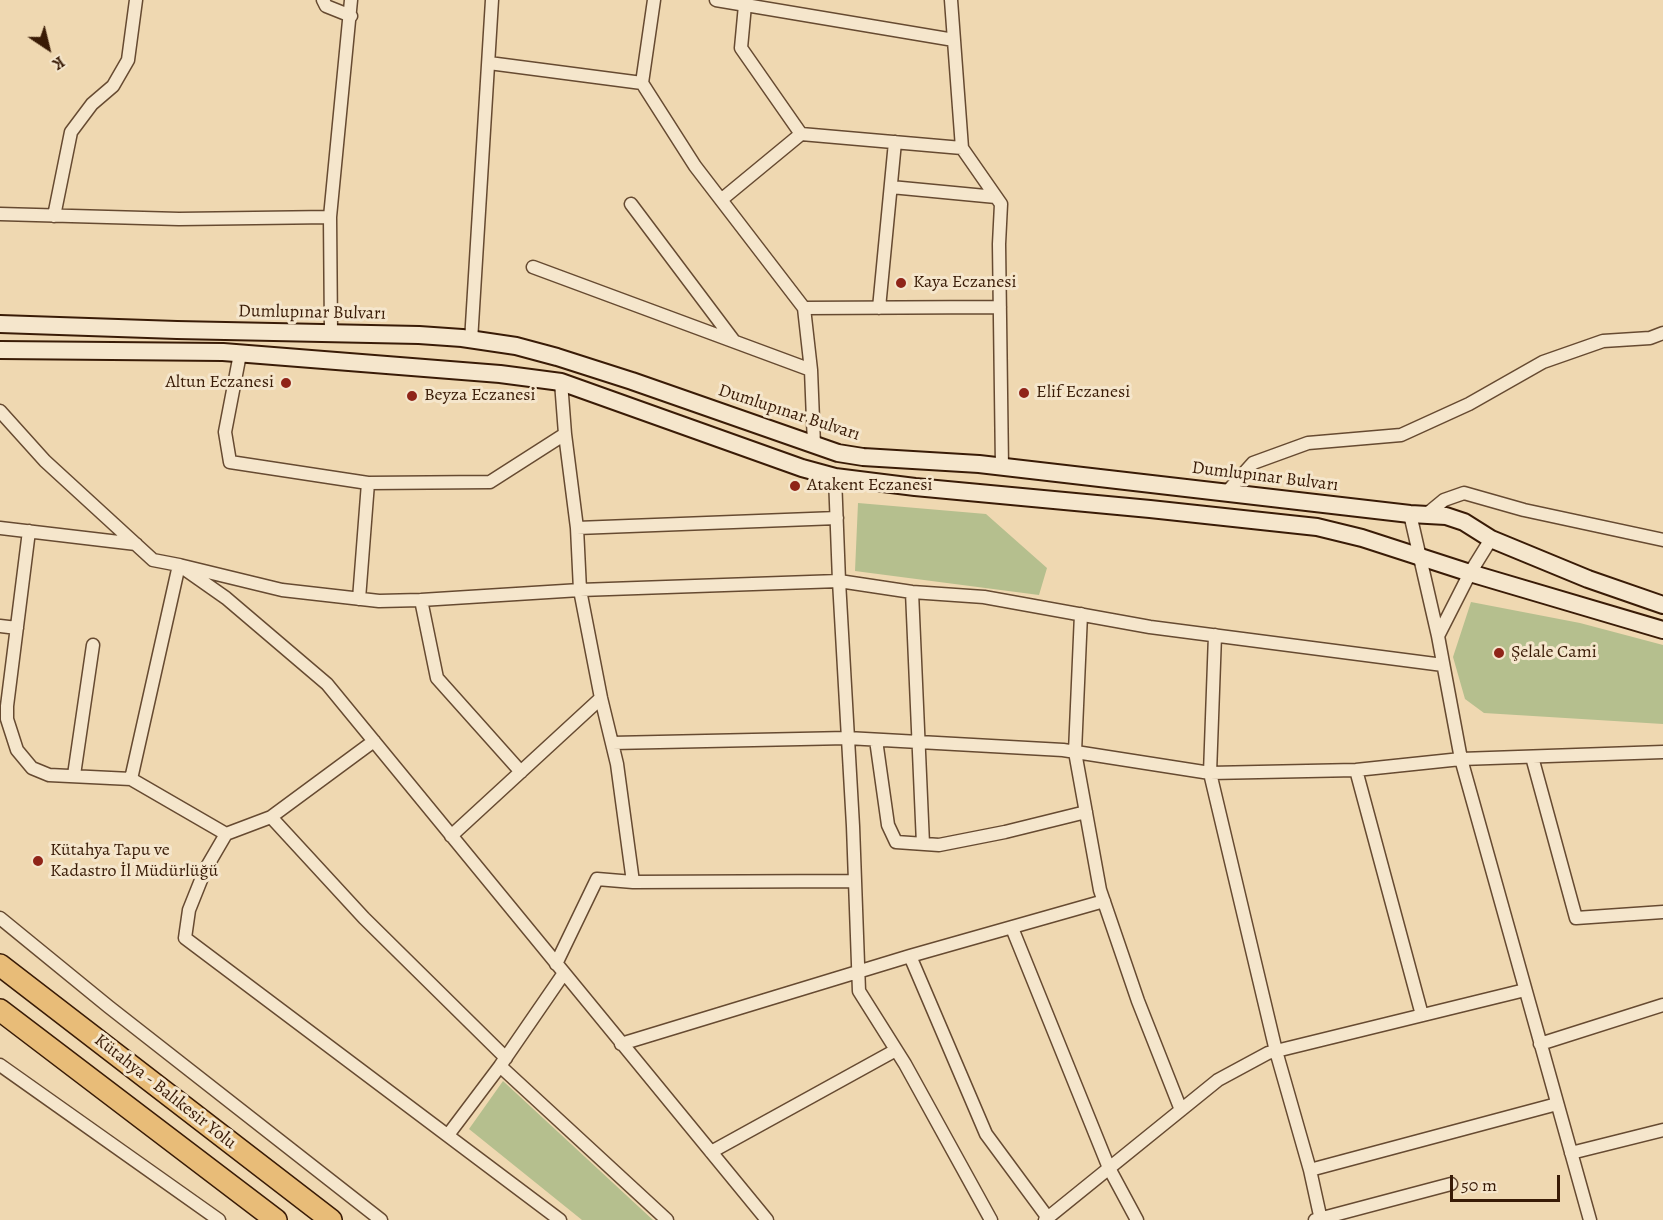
<!DOCTYPE html>
<html>
<head>
<meta charset="utf-8">
<style>
	body { margin:0 }
	#map { position:relative; width:1663px; height:1220px; overflow:hidden; background:#efd8b1; font-family:Alegreya,serif }
	canvas { display:block }
	.north { position:absolute; left:18px; top:18px; width:60px; height:60px; -webkit-text-stroke:4px #f5e6cc; paint-order:stroke; rotate:145deg; font-size:16px; font-weight:700; line-height:24px; text-align:center; color:#391b06 }
	.north::after { content:''; display:block; margin:auto; width:21px; height:27px; background:#391b06; clip-path:polygon(50% 0,100% 100%,50% 72%,0 100%) }
	.scale { position:absolute; left:1450px; top:1175px; width:110px; height:27px; box-sizing:border-box; border:3px solid #391b06; border-top:0; padding-left:8px; font-size:18px; line-height:21px; white-space:nowrap; color:#391b06; -webkit-text-stroke:4px #f5e6cc; paint-order:stroke }
</style>
</head>
<body>
<div id="map">
<canvas width="1663" height="1220"></canvas>
<div class="north">K</div>
<div class="scale">50 m</div>
</div>
<script>
const ctx = document.querySelector('canvas').getContext('2d');
ctx.lineJoin = 'round';
function fillPath(path, color) {
  ctx.fillStyle = color;
  ctx.fill(path, 'evenodd');
}
function poly(rows) {
  const path = new Path2D();
  for (const r of rows) {
    path.moveTo(r[0], r[1]);
    for (let i = 2; i < r.length; i += 2) path.lineTo(r[i], r[i + 1]);
  }
  return path;
}
function stroke(path, color, width, dash) {
  ctx.strokeStyle = color;
  ctx.lineWidth = width;
  ctx.lineCap = dash ? 'butt' : 'round';
  ctx.setLineDash(dash || []);
  ctx.stroke(path);
}
function drawText(font, color, halo, rows, align = 'center') {
  ctx.font = font + ' Alegreya,serif';
  ctx.lineWidth = 6;
  ctx.setLineDash([]);
  ctx.textBaseline = 'middle';
  ctx.strokeStyle = halo;
  ctx.fillStyle = color;
  for (const [text, x, y, turn = 0] of rows) {
    ctx.save();
    ctx.translate(x, y);
    ctx.rotate((+turn || 0) * Math.PI / 180);
    ctx.textAlign = isNaN(turn) ? turn : align;
    if (halo) ctx.strokeText(text, 0, 0);
    ctx.fillText(text, 0, 0);
    ctx.restore();
  }
}
fillPath(poly([
	[858,503,986,514,1047,568,1039,595,855,571],
	[1471,602,1580,623,1663,645,1663,724,1484,713,1465,699,1453,657],
	[503,1081,653,1220,582,1220,469,1129]
]), '#b5bf8e');
const street = poly([
	[323,0,326,6,351,16],
	[654,0,642,83,695,166,804,308,811,370,814,445],
	[716,0,954,40],
	[951,0,962,148,1001,204,999,244,1002,467],
	[745,5,741,48,801,134],
	[489,63,642,83],
	[891,187,996,197],
	[721,200,801,134,962,148],
	[631,204,734,341],
	[0,214,179,219,330,217],
	[54,216,71,132,92,104,113,86,128,60,136,0],
	[533,267,811,370],
	[804,308,1000,307],
	[879,308,895,142],
	[331,333,330,217,351,0],
	[471,341,492,0],
	[240,354,225,432,230,462,368,483,490,482,565,434],
	[561,382,565,434,577,528,580,590,601,698,617,764,633,882],
	[0,411,45,461,153,560,179,565,226,598,327,684,767,1220],
	[835,477,839,581,853,826,859,991,905,1064,991,1220],
	[1227,492,1253,463,1308,443,1401,435,1469,404,1543,362,1603,341,1650,338,1663,333],
	[1410,514,1438,636],
	[1427,514,1444,500,1464,493,1524,510,1663,540],
	[0,528,136,544],
	[577,528,837,518],
	[29,531,7,706,7,719,17,750,32,768,49,775,131,779,179,565,282,590,379,601,421,600,580,590,839,581,912,592,984,597,1150,627,1443,665],
	[1491,539,1470,573,1438,636,1461,759,1590,1220],
	[912,592,923,844],
	[359,599,368,483],
	[421,600,437,678,521,772],
	[1081,614,1075,752,1100,890,1138,1001,1181,1110],
	[0,626,17,628],
	[1215,635,1210,773,1276,1051,1310,1170,1321,1220],
	[876,740,888,825,896,842,939,845,1005,832,1086,812],
	[374,741,271,817,226,834,205,870,189,910,185,938,560,1220],
	[612,743,847,738,1063,750,1210,773,1356,770,1461,759,1663,752],
	[1532,757,1576,918,1663,912],
	[1356,770,1422,1015],
	[74,775,93,645],
	[131,779,226,834],
	[271,817,364,918,506,1058],
	[451,836,601,698],
	[0,918,109,1007,381,1220],
	[1012,928,1109,1168,1137,1220],
	[910,956,986,1134,1048,1218],
	[556,964,597,879,633,882,855,881],
	[621,1044,910,956,1104,901],
	[1540,1044,1663,1005],
	[0,1065,219,1220],
	[500,1066,667,1220],
	[448,1135,500,1066,564,973],
	[711,1152,896,1050],
	[1571,1153,1663,1130],
	[1310,1170,1557,1104],
	[1045,1220,1218,1080,1268,1053,1525,990],
	[1315,1220,1451,1184]
]);
const secondary = poly([
	[0,324,177,330,419,335,462,338,516,346,557,357,632,381,838,453,863,457,979,464,1410,514,1446,516,1464,522,1491,539,1588,579,1663,605],
	[0,350,223,352,500,374,561,382,802,468,835,477,915,487,1150,509,1317,527,1362,538,1470,573,1663,630]
]);
const highway = poly([
	[0,965,331,1220],
	[0,1010,276,1220]
]);
stroke(street, '#664a31', 15);
stroke(secondary, '#391b06', 20);
stroke(highway, '#391b06', 24);
stroke(street, '#f5e6cc', 12);
stroke(secondary, '#f5e6cc', 16);
stroke(highway, '#e8bc78', 21);
for (const [x, y, r, color] of [
	[901,283,6,"#8f2418"],
	[286,383,6,"#8f2418"],
	[1024,393,6,"#8f2418"],
	[412,396,6,"#8f2418"],
	[795,486,6,"#8f2418"],
	[1499,653,6,"#8f2418"],
	[38,861,6,"#8f2418"]
]) {
  const dot = new Path2D();
  dot.arc(x, y, r, 0, 2 * Math.PI);
  ctx.fillStyle = color;
  ctx.fill(dot);
  stroke(dot, '#f5e6cc', 2);
}
drawText('18px', '#391b06', '#f5e6cc', [
	["Kaya Eczanesi",913,283],
	["Altun Eczanesi",274,383,"right"],
	["Elif Eczanesi",1036,393],
	["Beyza Eczanesi",424,396],
	["Atakent Eczanesi",807,486],
	["Şelale Cami",1511,653],
	["Kütahya Tapu ve",50,851],
	["Kadastro İl Müdürlüğü",50,872]
], 'left');
drawText('18px', '#391b06', '#f5e6cc', [
	["Dumlupınar Bulvarı",312,313,1],
	["Dumlupınar Bulvarı",789,413,18],
	["Dumlupınar Bulvarı",1265,477,7],
	["Kütahya - Balıkesir Yolu",165,1092,38]
]);
</script>
</body>
</html>
